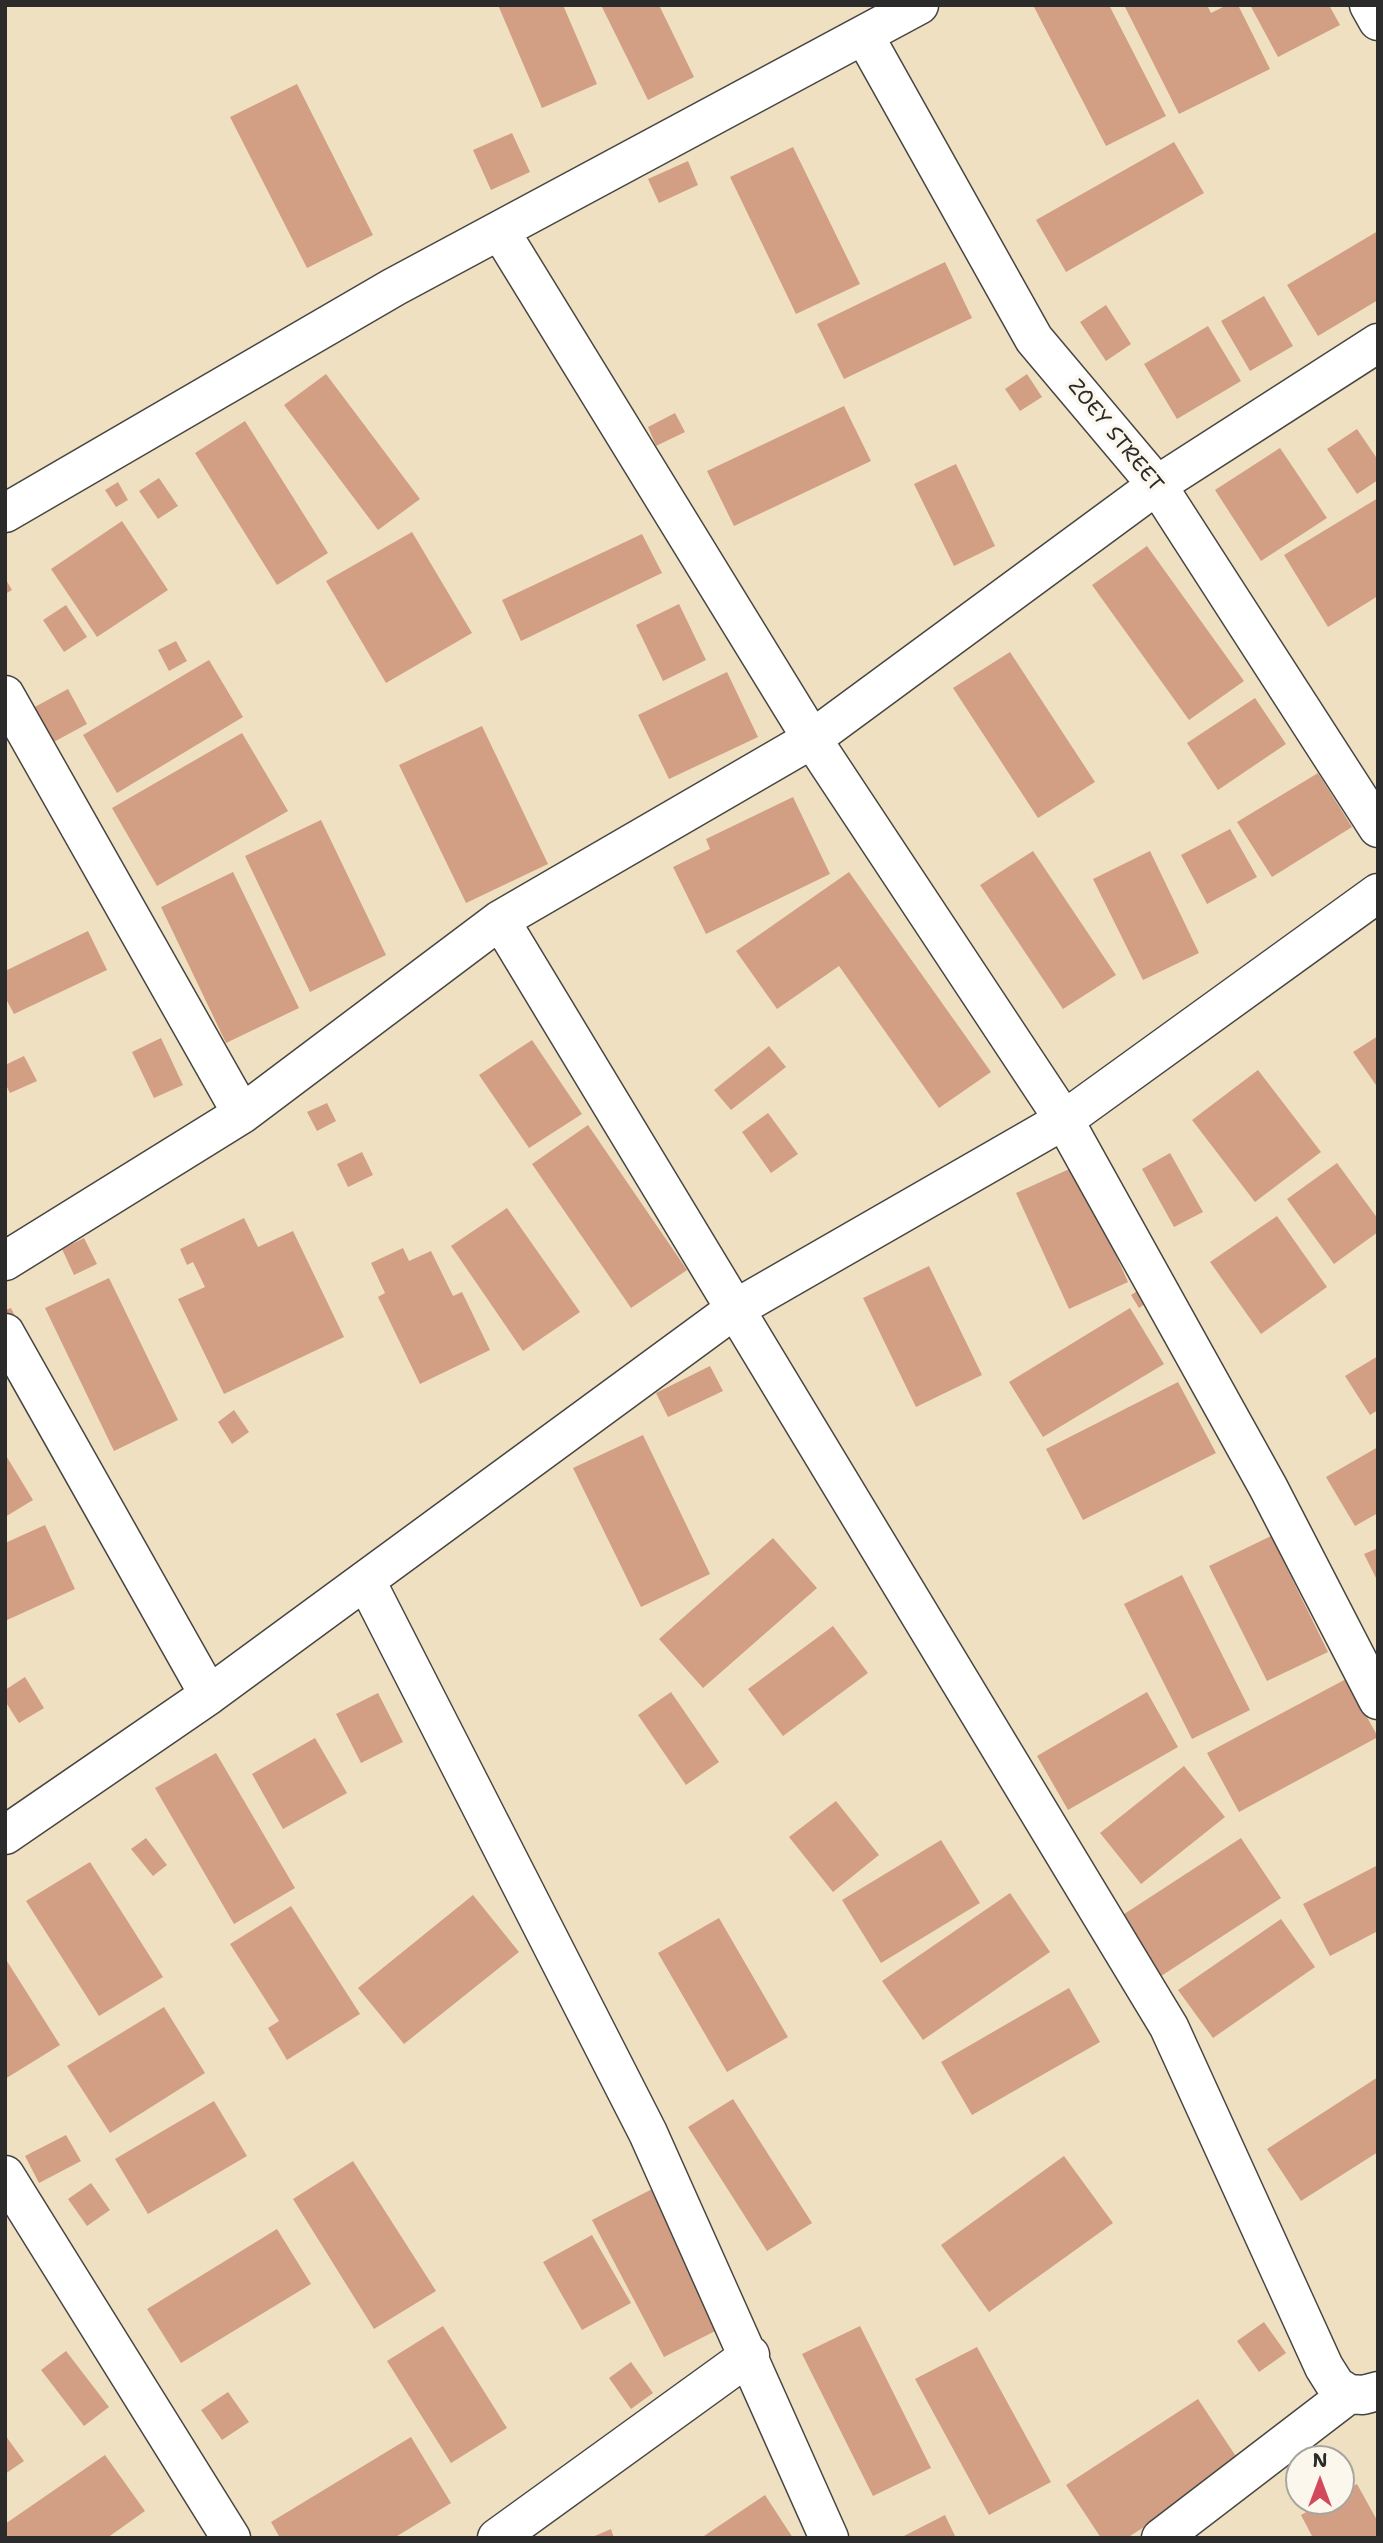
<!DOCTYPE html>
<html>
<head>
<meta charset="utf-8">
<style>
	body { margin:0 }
	#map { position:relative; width:1383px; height:2543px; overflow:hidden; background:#efe0c1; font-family:"Shantell Sans",sans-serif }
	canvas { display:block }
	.frame { position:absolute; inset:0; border:7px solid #2b2b2b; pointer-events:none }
	.north { position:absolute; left:1285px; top:2445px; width:70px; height:70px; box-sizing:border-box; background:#fbf7ec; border:2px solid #a8a59f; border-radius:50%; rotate:0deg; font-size:19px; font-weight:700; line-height:28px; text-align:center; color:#2b2b2b }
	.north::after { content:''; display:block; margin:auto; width:24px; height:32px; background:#d1495b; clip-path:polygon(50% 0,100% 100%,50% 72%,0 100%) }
</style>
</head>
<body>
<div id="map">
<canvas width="1383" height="2543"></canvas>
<div class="frame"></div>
<div class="north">N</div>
</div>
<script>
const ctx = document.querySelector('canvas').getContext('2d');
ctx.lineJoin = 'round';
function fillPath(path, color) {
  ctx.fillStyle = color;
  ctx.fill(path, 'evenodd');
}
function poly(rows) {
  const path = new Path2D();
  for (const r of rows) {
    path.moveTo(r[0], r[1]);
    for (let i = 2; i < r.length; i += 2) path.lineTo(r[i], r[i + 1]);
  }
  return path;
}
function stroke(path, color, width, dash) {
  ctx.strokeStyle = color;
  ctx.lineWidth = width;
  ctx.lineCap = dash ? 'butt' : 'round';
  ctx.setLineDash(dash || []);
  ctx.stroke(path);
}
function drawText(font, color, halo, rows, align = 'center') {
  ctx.font = font + ' "Shantell Sans",sans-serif';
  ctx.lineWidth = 7;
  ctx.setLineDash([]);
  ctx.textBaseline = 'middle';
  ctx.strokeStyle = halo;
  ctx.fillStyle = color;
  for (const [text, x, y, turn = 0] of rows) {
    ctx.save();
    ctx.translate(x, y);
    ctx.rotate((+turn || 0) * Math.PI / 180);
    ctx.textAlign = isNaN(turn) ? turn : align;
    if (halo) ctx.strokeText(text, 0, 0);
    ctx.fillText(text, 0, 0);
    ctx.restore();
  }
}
fillPath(poly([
	[498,5,563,5,597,84,542,108],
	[601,5,659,5,694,77,648,100],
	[1033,5,1109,5,1166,116,1106,146],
	[1124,5,1207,5,1211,13,1227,5,1238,5,1270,69,1179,114],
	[1250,5,1329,5,1340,25,1278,57],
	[297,84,373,235,307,268,230,117],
	[512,133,530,172,491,190,473,150],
	[1174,142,1204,193,1066,272,1036,220],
	[793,147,860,284,796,314,730,177],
	[688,161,698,185,659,203,648,179],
	[1378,231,1378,300,1318,336,1287,285],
	[945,262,972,318,844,379,817,324],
	[1264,296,1293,346,1250,371,1221,321],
	[1106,305,1131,344,1106,361,1080,322],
	[1208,326,1241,381,1177,419,1144,364],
	[326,374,420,499,378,530,284,405],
	[1027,374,1042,397,1020,411,1005,389],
	[844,406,871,461,734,526,707,471],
	[675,413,685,432,656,446,648,427],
	[245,421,328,553,277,585,195,453],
	[1357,429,1378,460,1378,480,1357,494,1327,449],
	[1280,448,1327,518,1261,561,1215,490],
	[956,464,995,546,954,566,914,484],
	[159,478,178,506,158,519,139,491],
	[118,482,128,500,116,507,105,490],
	[1378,498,1378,596,1328,627,1284,555],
	[122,521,168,590,97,637,51,569],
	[412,532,472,633,386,683,326,581],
	[642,534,662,573,521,641,502,600],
	[1147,546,1244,681,1189,720,1092,585],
	[5,578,12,590,5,594],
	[679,604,706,660,663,681,636,625],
	[66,605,87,637,64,652,43,620],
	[176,641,187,661,169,671,158,650],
	[1010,652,1095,782,1038,818,953,688],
	[209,660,243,717,117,793,83,735],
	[727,672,758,737,669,779,638,715],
	[68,689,87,724,50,744,31,709],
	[1255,698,1286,744,1218,790,1187,743],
	[482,726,548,864,466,903,399,765],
	[242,733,288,811,157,886,112,808],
	[1318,773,1352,827,1272,877,1237,822],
	[793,797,830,874,706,934,673,867,710,849,706,839],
	[321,820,386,955,310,992,245,856],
	[1230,829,1257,877,1207,904,1181,855],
	[1033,851,1116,975,1063,1009,980,885],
	[1150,851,1199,953,1143,980,1093,879],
	[233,872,299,1008,226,1043,161,907],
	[849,872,991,1072,939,1108,839,966,777,1009,736,951],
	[88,931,107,970,14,1014,5,997,5,971],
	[1378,1036,1378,1088,1353,1052],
	[161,1038,183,1085,154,1098,132,1052],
	[532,1040,582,1114,529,1148,479,1075],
	[769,1046,786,1067,731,1110,714,1090],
	[24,1056,37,1081,10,1093,5,1083,5,1065],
	[1258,1070,1321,1152,1255,1202,1192,1120],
	[327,1103,336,1121,317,1131,307,1112],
	[768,1113,798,1154,771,1173,742,1132],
	[588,1125,687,1270,631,1308,532,1164],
	[362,1152,373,1175,348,1187,337,1164],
	[1170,1153,1203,1212,1174,1227,1142,1169],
	[1337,1163,1378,1219,1378,1232,1334,1264,1287,1199],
	[1076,1166,1128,1282,1069,1309,1016,1193],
	[507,1208,580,1312,523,1351,451,1246],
	[1277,1216,1327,1287,1261,1334,1210,1262],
	[244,1218,258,1247,293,1231,344,1337,224,1394,178,1299,205,1287,193,1262,187,1265,180,1249],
	[84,1238,97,1264,74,1275,62,1249],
	[403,1248,409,1261,431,1251,453,1296,462,1292,490,1350,420,1384,378,1297,385,1293,371,1263],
	[929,1266,982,1375,916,1407,863,1298],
	[109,1278,178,1420,114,1451,45,1308],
	[1147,1285,1155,1297,1139,1308,1131,1295],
	[11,1308,17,1320,5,1326,5,1310],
	[1130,1308,1164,1364,1043,1437,1009,1382],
	[1378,1356,1378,1410,1370,1415,1345,1376],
	[710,1366,723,1391,668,1417,656,1393],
	[1178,1382,1216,1453,1083,1520,1046,1449],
	[234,1410,249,1432,232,1444,218,1422],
	[643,1435,710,1574,641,1607,573,1468],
	[1378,1447,1378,1513,1355,1526,1326,1477],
	[5,1454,33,1500,5,1517],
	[45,1525,75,1589,5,1621,5,1543],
	[1271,1536,1328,1652,1267,1681,1209,1566],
	[773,1538,817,1588,703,1688,659,1639],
	[1378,1548,1378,1582,1364,1554],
	[1182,1575,1250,1710,1192,1739,1124,1604],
	[833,1626,868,1673,783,1736,748,1689],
	[25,1677,44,1708,19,1723,5,1701,5,1690],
	[1346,1679,1378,1737,1239,1812,1207,1753],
	[671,1692,719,1762,686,1785,638,1715],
	[1147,1692,1178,1747,1068,1810,1037,1756],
	[378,1693,403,1742,361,1763,336,1714],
	[315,1738,347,1793,283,1829,252,1774],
	[216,1753,295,1888,234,1924,155,1788],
	[1184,1766,1225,1817,1141,1884,1100,1833],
	[836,1801,879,1855,833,1892,789,1837],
	[146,1838,167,1865,153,1876,131,1849],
	[1241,1838,1281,1898,1155,1980,1115,1920],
	[941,1840,980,1903,881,1963,842,1900],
	[90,1862,163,1977,99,2016,26,1901],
	[1378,1865,1378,1931,1330,1956,1303,1904],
	[1010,1893,1050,1952,923,2040,882,1981],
	[473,1895,519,1952,404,2044,358,1988],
	[291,1906,360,2014,287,2060,268,2028,279,2021,230,1944],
	[719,1918,788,2037,727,2072,658,1953],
	[1281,1919,1315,1967,1213,2038,1178,1990],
	[5,1958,60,2045,5,2079],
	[1069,1988,1100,2042,972,2115,941,2062],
	[164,2007,205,2073,110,2133,67,2066],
	[1378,2077,1378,2152,1301,2201,1267,2149],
	[733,2099,812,2223,767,2251,688,2127],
	[214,2101,247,2156,148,2214,115,2159],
	[66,2135,81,2161,39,2183,25,2156],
	[1064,2156,1113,2223,989,2312,941,2245],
	[353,2161,436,2291,374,2329,293,2199],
	[91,2183,110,2210,87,2226,68,2199],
	[658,2186,729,2324,664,2357,592,2220],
	[277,2229,311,2284,181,2363,147,2309],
	[592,2235,631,2303,582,2330,543,2262],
	[1264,2322,1286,2353,1259,2372,1237,2341],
	[443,2326,507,2428,451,2463,387,2361],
	[860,2326,931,2468,873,2496,802,2354],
	[977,2347,1051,2482,989,2515,915,2379],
	[66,2351,109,2407,84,2426,41,2370],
	[631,2362,653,2393,631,2409,609,2378],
	[228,2392,249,2422,222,2440,201,2410],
	[1198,2399,1241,2464,1127,2538,1101,2538,1066,2485],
	[5,2435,24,2461,5,2474],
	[411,2437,451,2503,394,2538,280,2538,271,2522],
	[105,2455,145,2511,107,2538,5,2538,5,2524],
	[1357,2484,1378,2522,1378,2538,1313,2538,1301,2515,1326,2501,1341,2501,1341,2493],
	[765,2495,793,2538,701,2538],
	[945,2515,956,2538,900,2538],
	[611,2529,614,2538,590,2538]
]), '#d29f84');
const minor = poly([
	[1369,5,1378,21],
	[865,37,1034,339,1157,485,1378,828],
	[500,231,812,739,1064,1120,1268,1487,1378,1700],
	[5,513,394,287,919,5],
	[5,695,242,1114],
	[500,920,1169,2027,1324,2367,1336,2386,1349,2394,1363,2395,1378,2391],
	[5,1261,242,1114,500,920,812,739,1157,485,1378,343],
	[5,1333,209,1695],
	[366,1581,648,2133,829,2538],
	[5,1835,209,1695,735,1309,1064,1120,1378,893],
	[5,2175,231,2538],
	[497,2538,750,2355],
	[1161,2538,1349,2394]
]);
stroke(minor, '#484642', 41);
stroke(minor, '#fff', 38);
drawText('21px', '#2b2b2b', '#fbf7ec', [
	["ZOEY STREET",1115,436,51]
]);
</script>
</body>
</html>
